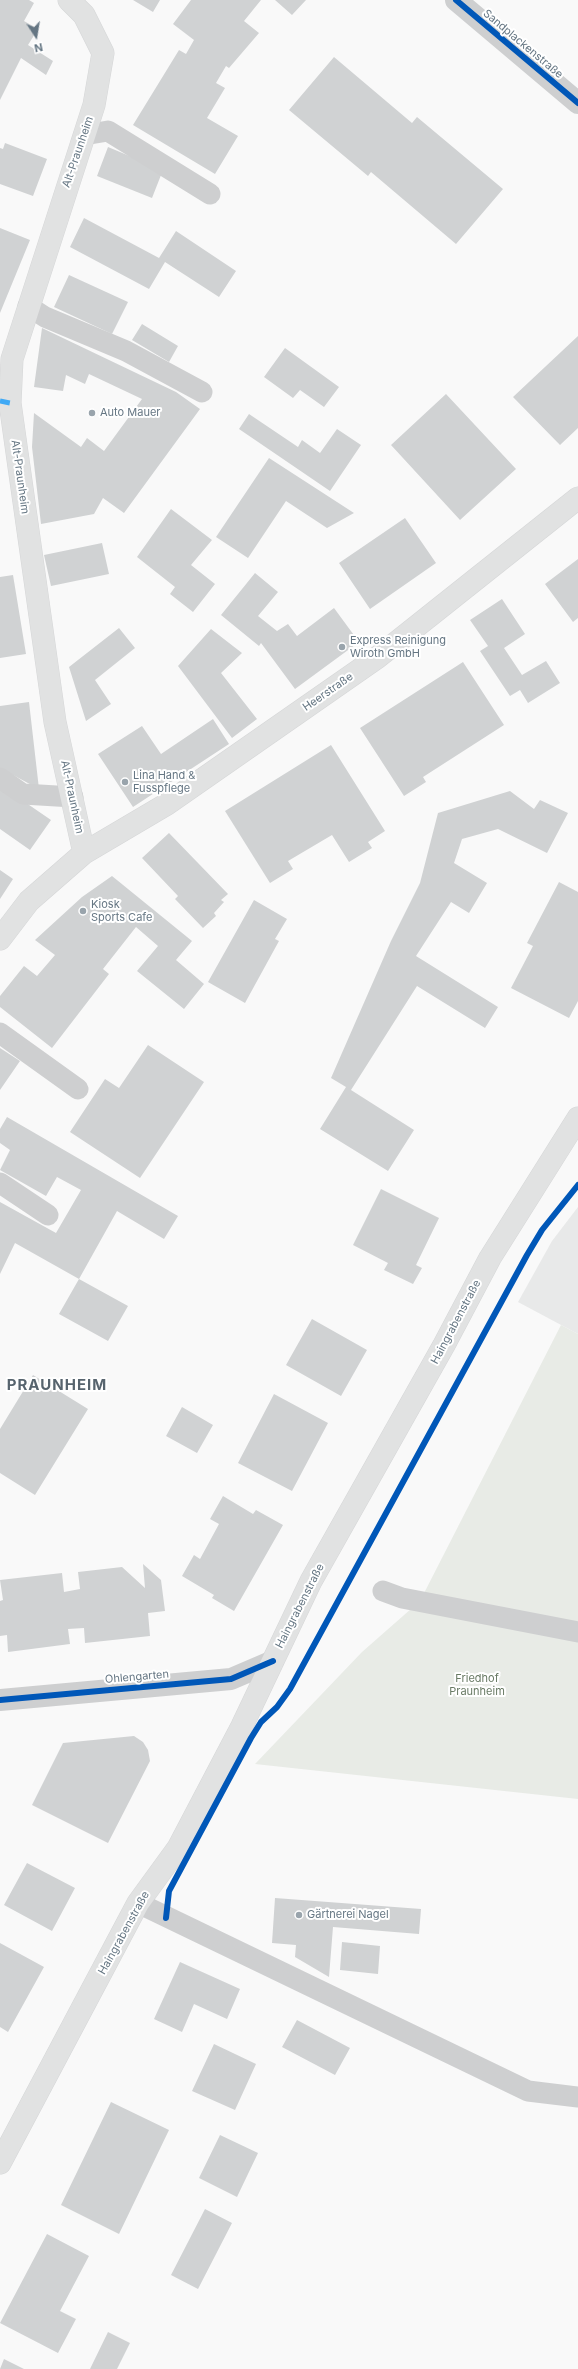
<!DOCTYPE html>
<html>
<head>
<meta charset="utf-8">
<style>
	body { margin:0 }
	#map { position:relative; width:578px; height:2369px; overflow:hidden; background:#f9f9f9; font-family:Inter,sans-serif }
	canvas { display:block }
	.north { position:absolute; left:16px; top:16px; width:40px; height:40px; -webkit-text-stroke:3px #fff; paint-order:stroke; rotate:168deg; font-size:11px; font-weight:700; line-height:16px; text-align:center; color:#657683 }
	.north::after { content:''; display:block; margin:auto; width:14px; height:18px; background:#657683; clip-path:polygon(50% 0,100% 100%,50% 72%,0 100%) }
</style>
</head>
<body>
<div id="map">
<canvas width="578" height="2369"></canvas>
<div class="north">N</div>
</div>
<script>
const ctx = document.querySelector('canvas').getContext('2d');
ctx.lineJoin = 'round';
function fillPath(path, color) {
  ctx.fillStyle = color;
  ctx.fill(path, 'evenodd');
}
function poly(rows) {
  const path = new Path2D();
  for (const r of rows) {
    path.moveTo(r[0], r[1]);
    for (let i = 2; i < r.length; i += 2) path.lineTo(r[i], r[i + 1]);
  }
  return path;
}
function stroke(path, color, width, dash) {
  ctx.strokeStyle = color;
  ctx.lineWidth = width;
  ctx.lineCap = dash ? 'butt' : 'round';
  ctx.setLineDash(dash || []);
  ctx.stroke(path);
}
function drawText(font, color, halo, rows, align = 'center') {
  ctx.font = font + ' Inter,sans-serif';
  ctx.lineWidth = 4;
  ctx.setLineDash([]);
  ctx.textBaseline = 'middle';
  ctx.strokeStyle = halo;
  ctx.fillStyle = color;
  for (const [text, x, y, turn = 0] of rows) {
    ctx.save();
    ctx.translate(x, y);
    ctx.rotate((+turn || 0) * Math.PI / 180);
    ctx.textAlign = isNaN(turn) ? turn : align;
    if (halo) ctx.strokeText(text, 0, 0);
    ctx.fillText(text, 0, 0);
    ctx.restore();
  }
}
fillPath(poly([
	[578,1207,578,1334,518,1302,552,1241]
]), '#e8e9e9');
fillPath(poly([
	[561,1325,578,1334,578,1799,255,1764,362,1652,420,1601]
]), '#e8ebe6');
fillPath(poly([
	[0,0,29,0,34,3,24,21,38,29,28,45,53,61,46,75,21,58,0,100],
	[133,0,160,0,153,12],
	[191,0,261,0,244,21,259,33,229,68,226,66,216,83,225,88,207,118,238,136,215,174,133,125,179,50,186,54,194,40,173,24],
	[275,0,306,0,292,15],
	[334,57,412,123,417,117,503,189,456,244,371,172,368,176,289,110],
	[5,143,47,159,33,196,0,184,0,148,3,149],
	[108,147,163,170,152,198,97,176],
	[84,218,159,258,176,231,236,271,219,297,165,262,149,289,70,247],
	[0,228,30,240,0,313],
	[69,275,128,302,112,334,54,307],
	[142,324,178,346,169,362,132,340],
	[42,328,176,392,200,409,124,513,103,498,94,514,41,524,32,447,34,413,81,447,87,438,104,451,142,399,89,374,85,384,66,375,63,391,34,387],
	[578,336,578,428,560,445,513,397],
	[285,348,339,387,324,407,300,390,293,398,264,377],
	[446,394,516,469,460,520,391,445],
	[249,414,298,447,302,440,320,453,337,429,361,445,330,491,239,429],
	[269,458,354,513,327,528,286,501,248,558,216,537],
	[171,509,212,540,191,565,215,584,193,612,170,594,175,587,137,557],
	[405,518,436,563,370,609,339,563],
	[102,543,109,574,51,586,44,555],
	[578,559,578,618,573,622,545,584],
	[255,573,278,592,258,616,277,631,288,624,297,636,334,608,359,642,295,689,261,643,259,646,221,615],
	[13,575,26,654,0,658,0,577],
	[502,599,525,634,504,648,522,675,546,661,560,683,528,703,520,690,510,696,480,651,488,646,470,620],
	[119,628,135,648,95,680,111,704,86,721,69,667],
	[211,629,242,653,221,673,257,719,232,738,178,666],
	[463,662,504,725,423,777,426,782,404,796,360,728],
	[29,702,39,789,0,768,0,706],
	[213,719,229,744,133,807,98,754,142,726,161,754],
	[331,745,385,831,368,842,372,848,349,862,332,835,288,861,293,869,270,883,225,811],
	[0,785,51,820,30,850,0,829],
	[510,791,534,809,540,800,568,813,547,853,498,829,462,839,454,863,487,883,469,913,451,902,416,956,498,1007,485,1028,417,986,351,1090,414,1130,388,1171,320,1129,346,1087,331,1078,391,941,420,883,438,813],
	[169,833,228,894,221,900,224,902,214,913,216,916,203,928,175,899,178,896,142,858],
	[0,870,13,879,0,899],
	[112,876,192,941,176,960,204,984,184,1009,137,971,158,946,136,927,103,969,109,974,52,1048,0,1007,0,996,24,966,37,976,55,955,35,940,82,897],
	[559,882,578,892,578,1001,569,1018,511,988,533,946,527,943],
	[254,900,287,919,275,939,279,941,245,1003,208,982],
	[148,1045,204,1082,140,1178,70,1132,105,1079,119,1088],
	[0,1048,20,1061,0,1090],
	[7,1117,178,1216,164,1239,117,1211,79,1279,15,1243,0,1274,0,1202,56,1233,81,1190,57,1177,46,1196,0,1170,10,1150,0,1143,0,1129],
	[381,1189,439,1218,416,1265,422,1268,413,1284,384,1270,388,1263,353,1245],
	[79,1279,128,1306,108,1341,59,1314],
	[312,1319,367,1350,341,1396,286,1365],
	[33,1375,88,1409,35,1495,0,1473,0,1429],
	[274,1394,328,1423,292,1491,238,1463],
	[182,1407,213,1425,197,1453,166,1436],
	[223,1496,253,1514,256,1510,283,1525,234,1611,212,1598,214,1595,182,1576,194,1555,200,1559,219,1524,210,1519],
	[143,1564,161,1580,165,1611,148,1613,150,1636,85,1643,84,1628,68,1629,70,1644,8,1652,7,1635,0,1636,0,1601,3,1600,0,1580,62,1573,64,1592,80,1589,78,1572,122,1567,145,1588],
	[134,1736,143,1742,148,1750,150,1761,108,1843,32,1805,63,1743],
	[27,1863,75,1888,52,1931,4,1905],
	[275,1898,421,1909,419,1934,333,1927,329,1977,295,1957,296,1945,272,1943],
	[342,1942,380,1946,378,1974,340,1970],
	[0,1943,44,1967,8,2032,0,2027],
	[180,1962,240,1989,227,2019,194,2004,182,2032,154,2019],
	[297,2020,350,2048,335,2075,282,2047],
	[214,2044,256,2064,235,2110,192,2091],
	[111,2102,169,2130,119,2234,61,2205],
	[220,2135,258,2153,237,2197,199,2178],
	[205,2209,232,2223,198,2289,171,2275],
	[47,2234,89,2256,60,2311,76,2319,58,2353,0,2323],
	[108,2332,130,2343,117,2369,90,2369],
	[4,2359,24,2369,0,2369]
]), '#d0d2d3');
const secondary = poly([
	[69,0,84,15,103,53,94,105,12,359,10,403,55,722,84,853],
	[0,939,29,901,84,853,167,804,378,657,578,498],
	[0,2163,138,1903,178,1848,242,1726,311,1581,444,1345,490,1258,578,1118]
]);
stroke(secondary, '#d5d6d7', 23);
stroke(poly([
	[84,135,108,131,210,194],
	[28,306,45,317,126,351,202,392],
	[0,778,23,794,73,797],
	[0,1033,78,1089],
	[0,1183,48,1215],
	[383,1591,402,1598,578,1632],
	[138,1903,528,2091,578,2097]
]), '#cecfd0', 21);
stroke(poly([
	[456,0,578,103]
]), '#cecfd0', 22);
stroke(poly([
	[0,1700,231,1679,273,1661]
]), '#cecfd0', 22);
stroke(secondary, '#e1e2e2', 22);
stroke(poly([
	[0,401,10,403]
]), '#3fa9f5', 5, [10, 5]);
stroke(poly([
	[456,0,578,103],
	[0,1700,231,1679,273,1661],
	[166,1918,169,1891,251,1738,261,1722,277,1707,290,1689,527,1255,542,1230,578,1185]
]), '#0057b8', 6);
for (const [x, y, r, color] of [
	[92,413,4,"#99a4ac"],
	[342,647,4,"#99a4ac"],
	[125,782,4,"#99a4ac"],
	[83,911,4,"#99a4ac"],
	[299,1915,4,"#99a4ac"]
]) {
  const dot = new Path2D();
  dot.arc(x, y, r, 0, 2 * Math.PI);
  ctx.fillStyle = color;
  ctx.fill(dot);
  stroke(dot, '#fff', 1.5);
}
drawText('11px', '#657683', '#fff', [
	["Sandplackenstraße",523,44,40],
	["Alt-Praunheim",78,152,-71],
	["Alt-Praunheim",20,477,82],
	["Heerstraße",328,692,-35],
	["Alt-Praunheim",72,797,78],
	["Haingrabenstraße",456,1322,-62],
	["Haingrabenstraße",300,1606,-63],
	["Ohlengarten",137,1677,-5],
	["Haingrabenstraße",124,1933,-61]
]);
drawText('11px', '#657683', '#fff', [
	["Auto Mauer",100,413],
	["Express Reinigung",350,641],
	["Wiroth GmbH",350,654],
	["Lina Hand &",133,776],
	["Fusspflege",133,789],
	["Kiosk",91,905],
	["Sports Cafe",91,918],
	["Gärtnerei Nagel",307,1915]
], 'left');
drawText('11px', '#687a64', '#fff', [
	["Friedhof",477,1679],
	["Praunheim",477,1692]
]);
ctx.letterSpacing = '1px';
drawText('bold 15px', '#57646e', '#fff', [
	["PRAUNHEIM",57,1385]
]);
ctx.letterSpacing = '0px';
</script>
</body>
</html>
